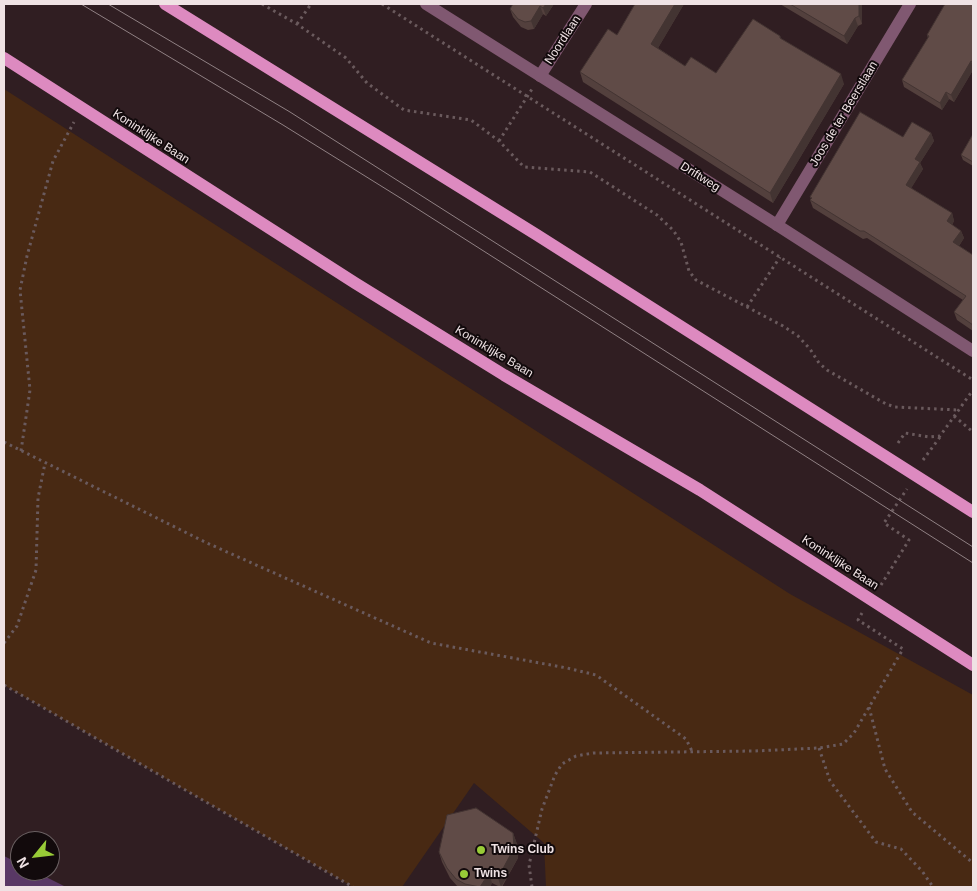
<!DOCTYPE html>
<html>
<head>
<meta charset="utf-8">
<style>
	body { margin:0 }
	#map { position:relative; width:977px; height:891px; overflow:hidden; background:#301e22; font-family:Helvetica,sans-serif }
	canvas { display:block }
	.frame { position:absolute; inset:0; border:5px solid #efe2e4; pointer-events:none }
	.north { position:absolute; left:10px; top:831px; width:50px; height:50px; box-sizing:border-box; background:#120a0c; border:1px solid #6a6062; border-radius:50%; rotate:241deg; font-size:14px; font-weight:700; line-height:20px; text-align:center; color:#efe2e4 }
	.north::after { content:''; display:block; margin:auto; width:18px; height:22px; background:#98cb37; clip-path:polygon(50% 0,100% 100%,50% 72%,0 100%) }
</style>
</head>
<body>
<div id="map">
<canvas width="977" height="891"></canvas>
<div class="frame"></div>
<div class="north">N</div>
</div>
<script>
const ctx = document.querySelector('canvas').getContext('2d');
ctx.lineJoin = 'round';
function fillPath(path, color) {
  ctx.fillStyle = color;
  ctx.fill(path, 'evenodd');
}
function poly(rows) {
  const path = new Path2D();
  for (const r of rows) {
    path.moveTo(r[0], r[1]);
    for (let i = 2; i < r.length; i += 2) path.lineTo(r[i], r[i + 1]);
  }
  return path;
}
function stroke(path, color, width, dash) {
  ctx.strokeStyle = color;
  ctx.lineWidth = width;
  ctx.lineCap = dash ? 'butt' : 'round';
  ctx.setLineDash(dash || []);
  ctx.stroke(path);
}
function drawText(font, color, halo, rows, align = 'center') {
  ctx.font = font + ' Helvetica,sans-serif';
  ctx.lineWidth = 4;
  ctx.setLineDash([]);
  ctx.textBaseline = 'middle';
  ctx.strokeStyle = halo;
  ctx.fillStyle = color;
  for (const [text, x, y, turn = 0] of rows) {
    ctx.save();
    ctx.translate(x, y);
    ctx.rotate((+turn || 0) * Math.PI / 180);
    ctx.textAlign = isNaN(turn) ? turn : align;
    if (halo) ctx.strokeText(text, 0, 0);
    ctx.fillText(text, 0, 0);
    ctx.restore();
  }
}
fillPath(poly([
	[4,89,790,594,973,695,973,887,546,887,544,843,474,783,402,887,353,887,4,685]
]), '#482913');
fillPath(poly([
	[4,856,20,864,20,871,34,871,66,887,4,887]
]), '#593865');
stroke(poly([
	[262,4,297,24,346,58,367,83,404,110,471,120,499,141,524,167,590,172,657,215,673,230,681,242,689,271,696,280,783,326,798,336,810,349,819,363,827,370,886,404,895,407,958,410],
	[382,4,973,380],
	[297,24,311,4],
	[499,141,532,89],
	[747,307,780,257],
	[954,416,973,432],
	[4,442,207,543,431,643,567,668,596,675,686,739,692,751],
	[898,443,905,433,929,437,940,436,973,390],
	[21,451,30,390,20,290,27,256,53,161,74,122],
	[923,460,940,437],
	[881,585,909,540,884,523,907,489],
	[4,643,17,626,36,570,38,498,45,463],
	[4,685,353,887],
	[869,707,885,769,912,812,973,863],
	[819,748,830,781,876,842,901,849,922,871,933,887],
	[532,887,529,865,542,809,555,775,562,764,576,756,593,753,755,751,819,748,843,744,854,733,903,649,858,620,862,613]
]), '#6a5a5d', 3, [2.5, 4]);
stroke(poly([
	[540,76,586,4],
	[777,225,910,4]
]), '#805871', 12);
stroke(poly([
	[426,4,777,225,973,351]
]), '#805871', 12);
stroke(poly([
	[165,4,537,235,973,512],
	[4,58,355,283,504,375,700,490,973,665]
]), '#dd8ac0', 12);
stroke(poly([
	[81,4,283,125,402,199,973,563],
	[108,4,290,112,973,547]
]), '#908184', 1);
fillPath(poly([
	[513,4,554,4,546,16,543,14,534,29,528,30,521,27,513,17,510,9],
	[635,4,684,4,658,48,685,66,716,73,780,36,781,39,844,84,773,203,583,82,580,72,617,35],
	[780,4,862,4,862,24,858,26,847,44],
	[973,4,973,70,954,102,949,99,942,110,904,87,902,80,928,38,927,35],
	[931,133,934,141,920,163,923,169,911,188,952,213,954,221,952,225,961,231,964,238,959,246,973,255,973,331,957,320,954,312,963,300,867,238,863,239,813,208,810,200,811,199,810,197,903,137],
	[973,134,973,166,963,160,961,155],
	[513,833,517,844,518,858,502,887,500,887,492,883,490,887,458,887,450,878,442,862,439,852]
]), '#53403d');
fillPath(poly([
	[546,4,554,4,546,16,543,8],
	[675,4,684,4,655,53,651,44],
	[859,4,862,4,862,24,859,16],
	[540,6,543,14,534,29,531,21],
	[855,18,858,26,847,44,844,36],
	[971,61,973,67,973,70,954,102,951,95],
	[841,74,844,84,773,203,770,193],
	[946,92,949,99,942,110,940,103],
	[931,133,934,141,920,163,923,169,909,192,906,185,915,159],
	[952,213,954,221,949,229,947,221],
	[961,231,964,238,956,250,953,242],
	[513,833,517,844,518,858,501,887,498,878],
	[489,873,492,883,490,887,480,887]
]), '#433432');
const building = poly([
	[513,4,546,4,543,8,540,6,531,21,525,22,518,19,510,9,513,4],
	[635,4,675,4,651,44,685,66,691,57,716,73,753,19,780,36,780,38,841,74,770,193,580,72,608,29,617,35,635,4],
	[790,4,859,4,859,16,855,18,844,36,790,4],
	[945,4,973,4,973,62,971,61,951,95,946,92,940,103,902,80,929,36,927,35,945,4],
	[860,112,903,137,912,122,931,133,915,159,920,162,906,185,952,213,947,221,961,231,953,242,973,255,973,325,954,312,966,296,864,231,860,231,810,200,812,198,810,197,860,112],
	[973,134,973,162,961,155,973,134],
	[476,808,513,833,514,848,498,878,489,873,480,887,465,884,456,879,447,868,439,852,447,815,476,808]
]);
fillPath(building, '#604b47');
stroke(building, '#433432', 1);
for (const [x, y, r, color] of [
	[481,850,5,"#98cb37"],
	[464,874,5,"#98cb37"]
]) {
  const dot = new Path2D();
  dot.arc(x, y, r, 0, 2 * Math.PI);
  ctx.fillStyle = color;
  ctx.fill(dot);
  stroke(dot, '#120a0c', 2);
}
drawText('12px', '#efe2e4', '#120a0c', [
	["Noordlaan",563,40,-57],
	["Joos de ter Beerstlaan",844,114,-59],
	["Koninklijke Baan",151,137,33],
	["Driftweg",700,177,32],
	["Koninklijke Baan",494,352,31],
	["Koninklijke Baan",840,563,33]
]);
drawText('bold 12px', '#efe2e4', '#120a0c', [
	["Twins Club",491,850],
	["Twins",474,874]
], 'left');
</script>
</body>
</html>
